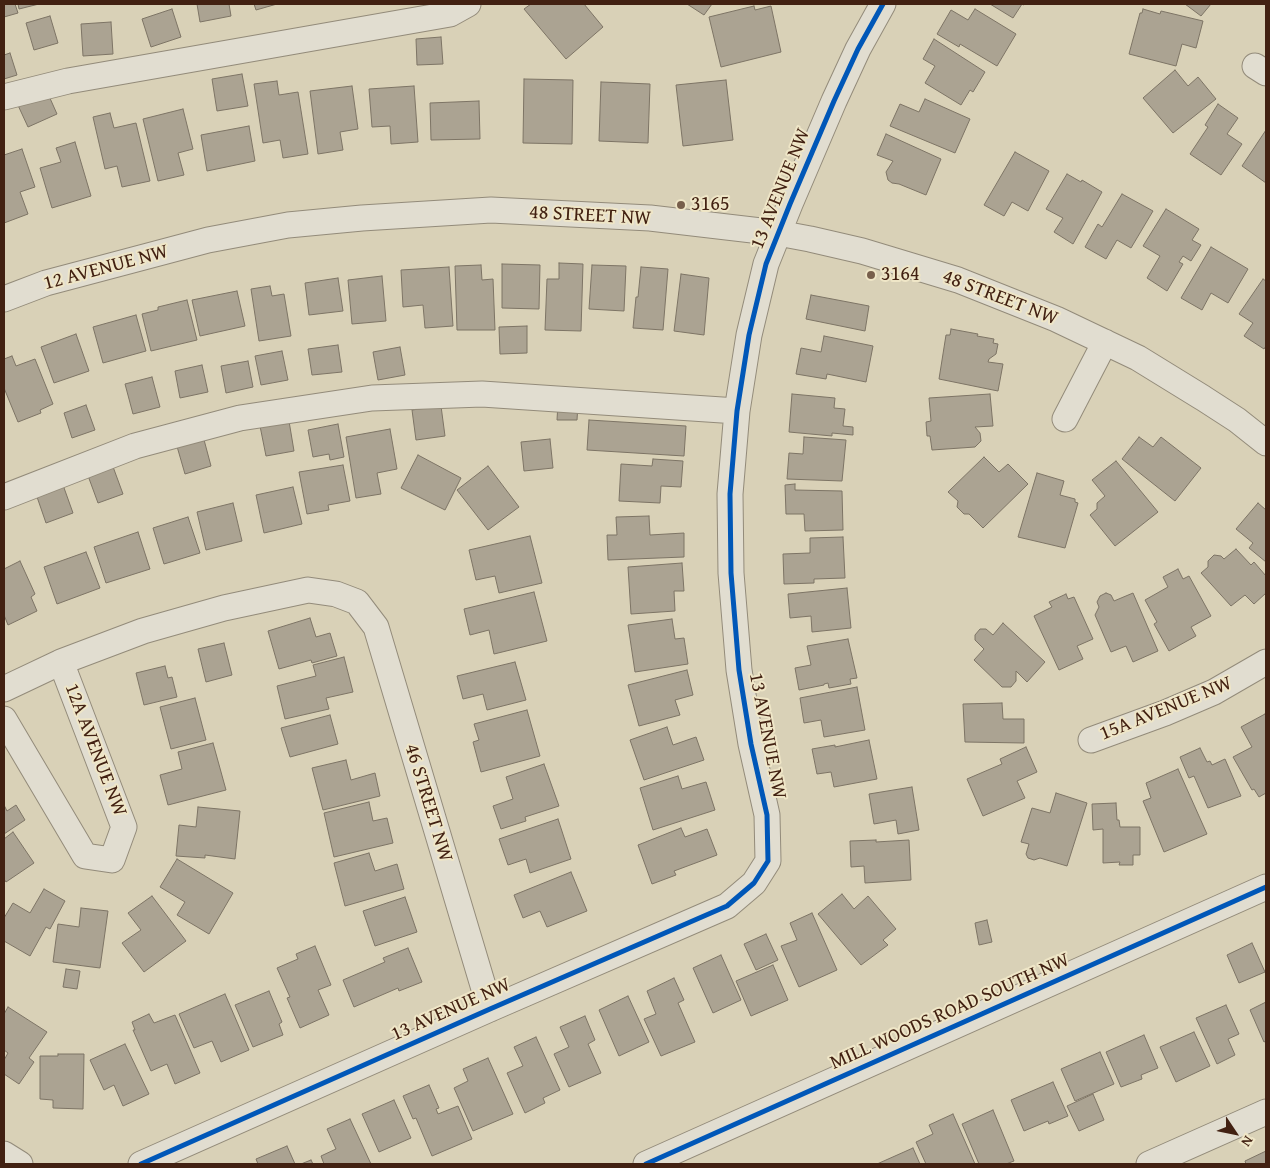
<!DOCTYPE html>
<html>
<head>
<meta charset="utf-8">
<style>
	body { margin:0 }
	#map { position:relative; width:1270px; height:1168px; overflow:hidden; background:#d9d1b7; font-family:"Gentium Book Plus",serif }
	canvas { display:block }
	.frame { position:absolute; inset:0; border:5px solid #422112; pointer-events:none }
	.north { position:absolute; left:1210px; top:1108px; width:50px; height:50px; -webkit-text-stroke:4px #efe6c7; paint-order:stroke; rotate:124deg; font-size:14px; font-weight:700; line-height:20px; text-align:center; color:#422112 }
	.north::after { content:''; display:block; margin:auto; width:18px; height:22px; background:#422112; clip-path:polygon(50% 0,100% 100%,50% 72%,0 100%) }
</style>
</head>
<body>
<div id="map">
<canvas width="1270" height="1168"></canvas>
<div class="frame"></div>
<div class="north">N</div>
</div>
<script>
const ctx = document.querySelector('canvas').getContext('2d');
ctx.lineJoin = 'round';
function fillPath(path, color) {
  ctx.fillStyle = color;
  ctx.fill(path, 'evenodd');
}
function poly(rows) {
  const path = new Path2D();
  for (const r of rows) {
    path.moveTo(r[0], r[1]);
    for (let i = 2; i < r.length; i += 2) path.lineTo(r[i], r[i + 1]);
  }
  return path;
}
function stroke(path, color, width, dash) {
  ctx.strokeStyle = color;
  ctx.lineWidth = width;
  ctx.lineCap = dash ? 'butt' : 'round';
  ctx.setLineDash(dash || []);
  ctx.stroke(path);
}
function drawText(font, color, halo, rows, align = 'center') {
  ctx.font = font + ' "Gentium Book Plus",serif';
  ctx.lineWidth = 4;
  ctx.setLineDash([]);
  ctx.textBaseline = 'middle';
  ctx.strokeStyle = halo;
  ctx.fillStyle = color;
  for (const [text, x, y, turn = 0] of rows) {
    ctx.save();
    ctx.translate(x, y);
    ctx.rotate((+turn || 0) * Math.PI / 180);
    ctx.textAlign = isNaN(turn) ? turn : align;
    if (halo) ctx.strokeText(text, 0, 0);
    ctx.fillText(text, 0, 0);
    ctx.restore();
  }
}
const building = poly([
	[4,4,15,4,18,13,4,17,4,4],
	[18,4,39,4,19,9,18,4],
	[197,4,229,4,231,16,200,22,197,4],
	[254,4,277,4,256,10,254,4],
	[531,4,584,4,603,27,566,59,524,9,531,4],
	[687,4,712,4,704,15,687,4],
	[990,4,1025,4,1024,5,1022,4,1013,18,990,4],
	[1185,4,1211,4,1201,16,1185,4],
	[754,6,755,10,771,6,781,52,721,67,709,17,754,6],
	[172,9,181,37,151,47,142,19,172,9],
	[975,9,1016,34,997,66,960,44,959,47,937,34,951,10,968,20,975,9],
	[1143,9,1160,14,1161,11,1203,21,1196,48,1182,44,1176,66,1129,54,1140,13,1142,13,1143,9],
	[50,16,58,43,34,50,26,23,50,16],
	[111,22,113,54,83,56,81,24,111,22],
	[441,37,443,64,417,65,416,39,441,37],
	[934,39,985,72,973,92,970,90,961,105,925,83,935,66,923,59,934,39],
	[10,53,17,75,4,79,4,55,10,53],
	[1175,70,1188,86,1198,77,1216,99,1173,133,1143,98,1175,70],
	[242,74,248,106,217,111,212,79,242,74],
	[524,79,573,80,572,144,523,143,524,79],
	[726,80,733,140,683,146,676,85,726,80],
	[277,81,279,95,298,92,308,154,283,158,280,140,263,143,254,84,277,81],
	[601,82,650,84,648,143,599,141,601,82],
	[352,86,358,129,340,132,343,150,318,154,310,91,352,86],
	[414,86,418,142,391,144,390,126,372,127,369,89,414,86],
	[45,87,57,114,28,127,16,101,45,87],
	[925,99,970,119,955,153,890,126,900,104,919,112,925,99],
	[479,101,480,139,431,140,430,103,479,101],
	[1218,104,1238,118,1227,134,1242,144,1221,175,1190,154,1208,127,1205,125,1218,104],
	[183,109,193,149,178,153,184,175,158,181,143,119,183,109],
	[110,113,114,128,136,123,150,181,122,187,117,166,105,169,93,117,110,113],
	[249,126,255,161,207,171,201,135,249,126],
	[1266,130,1266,183,1242,166,1266,130],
	[886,134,941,159,926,195,899,184,892,183,888,180,886,172,893,161,877,155,886,134],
	[75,142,91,196,52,208,40,168,61,162,56,148,75,142],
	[22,149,35,187,20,192,28,214,4,223,4,155,22,149],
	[1015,152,1049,171,1028,211,1012,202,1004,216,984,205,1015,152],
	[1067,174,1081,182,1082,180,1102,192,1073,244,1054,232,1063,218,1046,209,1067,174],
	[1122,194,1153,211,1131,248,1117,240,1106,259,1085,247,1098,224,1102,227,1122,194],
	[1166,209,1199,229,1192,240,1201,245,1191,261,1183,256,1179,262,1183,264,1167,291,1147,278,1160,256,1143,246,1166,209],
	[1211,247,1248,269,1228,303,1211,293,1202,310,1181,298,1211,247],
	[559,263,583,264,581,331,545,330,547,279,559,279,559,263],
	[502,264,540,265,539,309,502,308,502,264],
	[481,265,482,280,493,279,495,330,457,330,455,266,481,265],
	[592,265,626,266,624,311,589,309,592,265],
	[449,267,453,326,425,328,423,305,403,307,401,270,449,267],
	[641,267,668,269,663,330,633,328,636,297,638,297,641,267],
	[681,274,709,278,704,335,674,331,681,274],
	[382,276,386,321,352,324,348,280,382,276],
	[338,278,343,311,309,315,305,283,338,278],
	[1263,279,1266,281,1266,346,1264,349,1244,336,1253,323,1239,314,1263,279],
	[270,286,272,296,284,294,291,336,259,341,251,289,270,286],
	[237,291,245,326,200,336,192,300,237,291],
	[811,295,869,306,865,331,806,319,811,295],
	[187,300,197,340,151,351,142,314,158,310,158,307,187,300],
	[136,315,146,351,103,363,93,327,136,315],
	[527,326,527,353,500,354,499,327,527,326],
	[951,329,978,334,977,336,994,339,993,343,998,344,996,354,989,359,988,362,1003,364,998,391,939,379,946,335,950,335,951,329],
	[76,334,89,371,54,383,41,347,76,334],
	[824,336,873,346,866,382,827,374,826,379,796,374,801,348,821,352,824,336],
	[338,345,342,372,312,375,308,349,338,345],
	[400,347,405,375,378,380,373,352,400,347],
	[282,351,288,380,261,385,255,356,282,351],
	[12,356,16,366,35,359,53,404,40,410,41,413,18,422,4,388,4,359,12,356],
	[248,361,253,387,226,393,221,366,248,361],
	[202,365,208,392,180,398,175,371,202,365],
	[152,377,160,407,133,414,125,384,152,377],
	[792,394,835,398,834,408,845,409,843,426,853,427,853,435,832,433,832,436,789,432,792,394],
	[990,394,993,426,975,427,980,433,981,441,975,447,932,450,930,436,927,436,926,422,931,421,929,398,990,394],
	[558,403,578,404,577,420,557,420,558,403],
	[86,405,95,430,72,438,64,413,86,405],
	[441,406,445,436,416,440,412,410,441,406],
	[589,420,686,426,684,456,587,450,589,420],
	[289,421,294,451,266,456,260,426,289,421],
	[338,424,344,457,330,460,329,454,313,457,308,430,338,424],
	[390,429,397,469,377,473,381,494,356,498,346,437,390,429],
	[203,436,211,466,185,474,176,443,203,436],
	[804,437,846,440,842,481,787,479,789,453,803,454,804,437],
	[1139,437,1153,447,1161,437,1201,468,1175,501,1122,459,1139,437],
	[550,439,553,468,524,471,521,442,550,439],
	[418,455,461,478,445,510,401,488,418,455],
	[984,457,999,472,1008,464,1028,484,983,528,969,514,964,514,957,507,958,501,948,492,984,457],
	[653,459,683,461,681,487,661,486,660,503,619,501,621,464,652,466,653,459],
	[1116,461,1158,512,1115,546,1090,515,1097,509,1097,503,1105,496,1092,480,1116,461],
	[112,464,123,494,98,503,87,473,112,464],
	[343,465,350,501,328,505,329,510,307,514,299,472,343,465],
	[488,466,519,507,488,530,457,490,488,466],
	[1037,473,1064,481,1060,495,1075,499,1075,502,1078,503,1065,548,1018,537,1037,473],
	[795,484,795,490,842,491,843,530,805,531,804,514,786,514,785,485,795,484],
	[63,485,73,513,46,523,36,494,63,485],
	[293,487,302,524,264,533,256,495,293,487],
	[233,503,242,541,206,550,197,512,233,503],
	[1258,503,1266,510,1266,562,1249,548,1253,543,1236,529,1258,503],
	[649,516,650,535,684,533,684,557,608,560,607,535,617,535,616,517,649,516],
	[188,517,200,553,164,564,153,528,188,517],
	[138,532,150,569,106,583,94,547,138,532],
	[530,536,542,583,499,593,495,576,476,580,469,550,530,536],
	[843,537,845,578,814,579,814,583,784,584,783,554,810,553,810,538,843,537],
	[1236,549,1251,565,1254,562,1266,576,1266,593,1254,604,1245,595,1231,606,1201,573,1208,567,1208,561,1214,555,1221,556,1224,559,1236,549],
	[86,552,100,588,57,604,44,567,86,552],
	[20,561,35,594,31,597,37,611,8,625,4,615,4,569,20,561],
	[682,563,684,591,674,591,675,611,631,614,628,567,682,563],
	[1178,569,1183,579,1189,576,1211,616,1191,627,1196,636,1169,651,1154,624,1157,622,1145,600,1168,587,1163,577,1178,569],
	[847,588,851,628,812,632,811,616,790,618,788,594,847,588],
	[534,592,547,641,494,654,489,630,470,635,464,609,534,592],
	[1106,593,1111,595,1114,601,1133,593,1158,651,1133,662,1126,646,1111,652,1095,615,1099,607,1097,602,1100,596,1106,593],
	[1066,594,1068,599,1074,597,1093,639,1077,646,1083,659,1059,670,1034,616,1052,607,1049,602,1066,594],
	[310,618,316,637,330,633,337,656,312,663,311,660,279,669,268,631,310,618],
	[672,619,675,639,684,638,688,664,635,672,628,625,672,619],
	[1003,623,1045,662,1027,682,1016,671,1016,681,1011,687,1002,687,974,660,984,649,975,640,975,635,980,629,986,629,993,635,1003,623],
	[848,639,857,678,850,679,851,684,829,688,828,683,824,684,824,685,799,690,795,668,811,665,807,646,848,639],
	[224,643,232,675,206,682,198,649,224,643],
	[344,657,353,692,326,698,329,709,285,719,277,686,316,676,313,665,344,657],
	[515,662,526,700,487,710,483,694,463,699,457,676,515,662],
	[165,666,168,678,172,677,177,697,144,705,136,673,165,666],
	[687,670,693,695,675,700,680,715,639,726,628,685,687,670],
	[857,687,865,730,824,737,821,720,804,723,800,698,857,687],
	[195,698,206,740,171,749,160,707,195,698],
	[1002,703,1003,719,1024,719,1024,743,965,742,963,704,1002,703],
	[527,710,540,756,481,772,473,742,479,740,474,724,527,710],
	[1265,714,1266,716,1266,793,1259,797,1254,789,1252,790,1233,757,1252,747,1241,727,1265,714],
	[330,715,338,744,290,757,281,728,330,715],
	[667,727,673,745,696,737,704,760,644,780,630,740,667,727],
	[869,740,877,779,834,787,831,772,817,774,812,749,835,745,835,747,869,740],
	[213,743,226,790,168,805,160,775,182,769,178,752,213,743],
	[1026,747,1037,772,1017,781,1025,798,983,816,967,779,1002,764,1000,759,1026,747],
	[1200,748,1207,762,1210,761,1212,765,1225,759,1241,796,1208,808,1194,776,1189,778,1180,757,1200,748],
	[346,760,351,780,375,773,380,796,323,810,312,768,346,760],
	[544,764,559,806,525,817,526,821,501,829,493,806,513,799,506,777,544,764],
	[1178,769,1207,834,1164,852,1143,801,1151,798,1146,783,1178,769],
	[678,776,682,789,706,782,715,810,653,830,640,788,678,776],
	[912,787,919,830,898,834,896,820,874,824,869,794,912,787],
	[1056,793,1087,803,1067,866,1040,858,1034,860,1028,858,1026,854,1029,844,1021,842,1032,808,1050,813,1056,793],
	[369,802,373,821,387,818,393,843,334,857,324,813,369,802],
	[1116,803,1117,820,1119,820,1120,827,1140,827,1140,855,1133,855,1133,865,1119,865,1120,862,1103,863,1103,829,1093,830,1092,804,1116,803],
	[4,805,7,811,16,805,25,820,4,834,4,805],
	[198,807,240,811,235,859,205,855,205,858,176,856,179,825,196,827,198,807],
	[558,819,571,859,530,873,526,859,508,865,499,839,558,819],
	[681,828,685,837,707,829,717,855,674,871,676,875,652,884,638,845,681,828],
	[13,832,34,863,6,882,4,879,4,839,13,832],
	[876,840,876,842,909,840,911,880,865,883,864,866,851,867,850,841,876,840],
	[369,853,375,871,397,864,404,889,345,906,334,863,369,853],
	[177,859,233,893,209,934,177,915,185,902,160,887,177,859],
	[571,872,587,911,547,927,540,911,523,918,514,895,571,872],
	[44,889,65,901,50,929,46,927,30,956,4,941,4,918,13,903,30,913,44,889],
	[842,894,854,909,868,896,896,929,883,940,888,945,861,965,818,914,842,894],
	[152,896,186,941,144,972,122,943,141,930,128,913,152,896],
	[405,897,417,932,375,946,363,911,405,897],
	[81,908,108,911,100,968,53,962,58,924,79,927,81,908],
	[812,913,837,970,799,987,781,946,797,940,790,923,812,913],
	[987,920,992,942,979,945,975,923,987,920],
	[766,934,778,960,756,970,744,944,766,934],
	[1252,943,1265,972,1239,983,1227,955,1252,943],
	[315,946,331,985,318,990,329,1015,300,1028,287,998,290,997,277,968,298,959,296,954,315,946],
	[408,948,422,982,399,991,398,988,354,1007,343,980,385,962,383,958,408,948],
	[721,955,741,1000,713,1013,693,968,721,955],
	[773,965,788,1000,751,1016,736,981,773,965],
	[66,969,80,971,77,989,63,987,66,969],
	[674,978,684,1000,678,1003,695,1042,661,1056,644,1019,656,1014,647,991,674,978],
	[269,991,282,1022,279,1024,283,1035,253,1047,235,1005,269,991],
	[225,994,249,1050,221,1062,212,1041,194,1048,179,1014,225,994],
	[628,996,649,1042,619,1056,599,1010,628,996],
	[1266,1002,1266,1041,1264,1042,1250,1010,1266,1002],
	[1226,1005,1239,1034,1228,1039,1235,1055,1217,1064,1196,1018,1226,1005],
	[8,1007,47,1032,29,1058,34,1062,19,1084,4,1074,4,1060,8,1053,4,1050,4,1014,8,1007],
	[149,1014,154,1023,175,1015,200,1073,175,1084,167,1064,151,1071,133,1030,135,1030,132,1022,149,1014],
	[585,1016,595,1040,588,1044,601,1073,569,1087,554,1054,569,1047,560,1027,585,1016],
	[1194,1032,1210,1066,1176,1082,1160,1047,1194,1032],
	[1144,1035,1158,1068,1141,1075,1142,1079,1121,1087,1106,1052,1144,1035],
	[536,1037,560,1090,543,1098,545,1103,525,1113,507,1073,523,1066,514,1047,536,1037],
	[125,1044,149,1094,123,1106,114,1085,104,1090,90,1060,125,1044],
	[1100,1052,1114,1084,1075,1101,1061,1069,1100,1052],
	[58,1054,84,1054,83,1109,53,1108,53,1100,40,1099,40,1056,58,1056,58,1054],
	[488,1058,513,1114,473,1131,454,1088,468,1081,463,1069,488,1058],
	[1053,1082,1068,1116,1049,1124,1048,1121,1024,1131,1011,1100,1053,1082],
	[429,1085,439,1108,436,1109,438,1114,458,1106,472,1139,432,1156,416,1118,413,1119,403,1096,429,1085],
	[1093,1094,1104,1120,1079,1131,1067,1106,1093,1094],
	[394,1100,411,1138,379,1152,362,1114,394,1100],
	[993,1110,1014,1161,1006,1164,979,1164,962,1124,993,1110],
	[953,1114,975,1164,926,1164,916,1142,933,1134,929,1125,953,1114],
	[350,1119,371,1164,324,1164,321,1156,336,1149,327,1129,350,1119],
	[287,1146,295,1164,258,1164,256,1159,287,1146],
	[913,1148,920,1164,877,1164,913,1148],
	[1266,1151,1266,1164,1246,1164,1245,1161,1266,1151],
	[311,1160,313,1164,301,1164,311,1160]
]);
fillPath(building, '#aba392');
stroke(building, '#7d7465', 1);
const minor = poly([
	[1255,66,1266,73],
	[4,97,68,81,450,14,468,4],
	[4,299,46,283,129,261,208,240,288,225,362,218,491,210,650,218,778,233,810,239,862,251,958,280,1056,319,1138,358,1203,398,1237,420,1266,443],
	[1065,419,1105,342],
	[4,497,135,446,240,418,372,398,482,394,737,411],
	[4,689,61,662,143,631,224,608,308,590,336,594,357,602,376,627,490,1009],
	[4,719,85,856,112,860,124,827,61,662],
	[1091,740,1165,713,1214,692,1266,662],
	[4,1154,20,1164],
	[141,1164,490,1009,727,906,754,883,768,861,767,815,751,744,739,670,731,573,730,494,737,411,749,335,766,264,790,204,834,101,858,49,883,4],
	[646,1164,1266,887],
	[1149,1164,1266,1112]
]);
stroke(minor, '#938b7a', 27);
stroke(minor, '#e1ddd0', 25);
stroke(poly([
	[141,1164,490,1009,727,906,754,883,768,861,767,815,751,744,739,670,731,573,730,494,737,411,749,335,766,264,790,204,834,101,858,49,883,4],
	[646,1164,1266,887]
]), '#0057b8', 5);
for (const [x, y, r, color] of [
	[681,205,5,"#775f4c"],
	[871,275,5,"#775f4c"]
]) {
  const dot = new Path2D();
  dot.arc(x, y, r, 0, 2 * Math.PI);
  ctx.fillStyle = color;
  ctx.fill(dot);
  stroke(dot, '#efe6c7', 2);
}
drawText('20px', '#422112', '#efe6c7', [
	["13 AVENUE NW",781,189,-68],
	["48 STREET NW",590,216,3],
	["12 AVENUE NW",106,268,-15],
	["48 STREET NW",1000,298,21],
	["15A AVENUE NW",1166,709,-22],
	["13 AVENUE NW",767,736,79],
	["12A AVENUE NW",95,750,69],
	["46 STREET NW",428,803,73],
	["13 AVENUE NW",451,1010,-24],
	["MILL WOODS ROAD SOUTH NW",950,1012,-24]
]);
drawText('20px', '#422112', '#efe6c7', [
	["3165",691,205],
	["3164",881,275]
], 'left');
</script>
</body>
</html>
